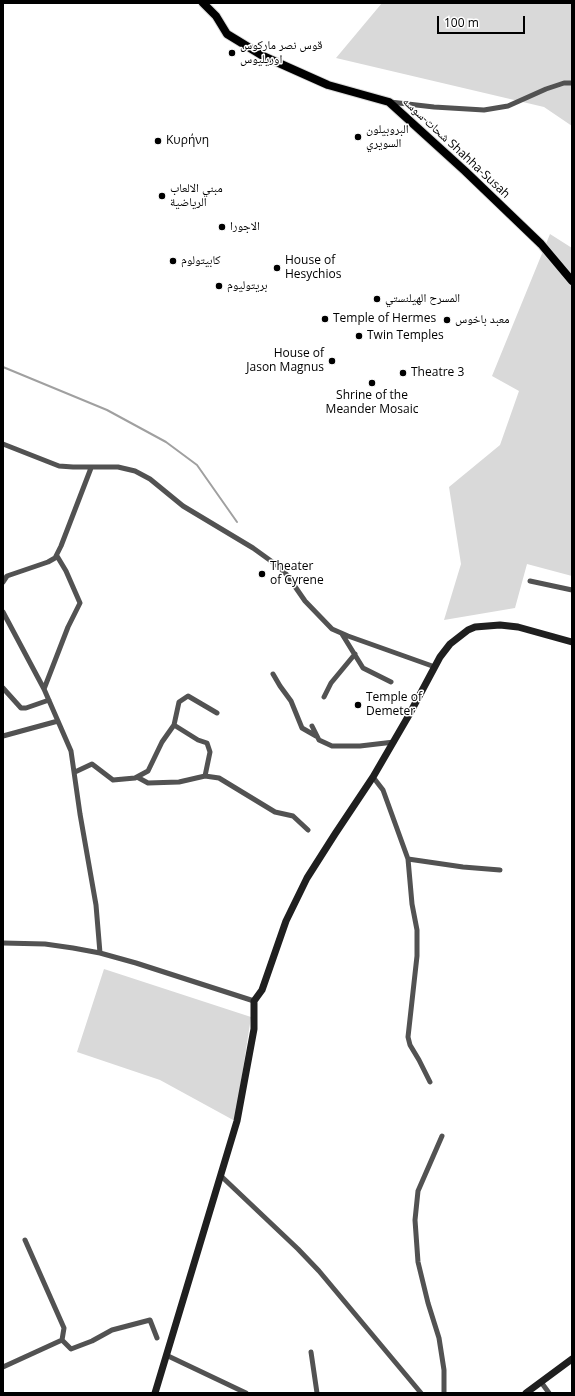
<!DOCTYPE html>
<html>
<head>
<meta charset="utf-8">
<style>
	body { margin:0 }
	#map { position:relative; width:575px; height:1396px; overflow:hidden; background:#fff; font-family:"Open Sans",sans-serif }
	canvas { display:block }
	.frame { position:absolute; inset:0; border:4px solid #000; pointer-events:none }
	.scale { position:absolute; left:437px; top:16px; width:88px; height:18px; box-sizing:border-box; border:2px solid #000; border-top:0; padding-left:5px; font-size:12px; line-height:14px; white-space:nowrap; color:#000; -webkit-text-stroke:3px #fff; paint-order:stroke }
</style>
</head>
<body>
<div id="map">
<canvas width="575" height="1396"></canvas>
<div class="frame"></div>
<div class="scale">100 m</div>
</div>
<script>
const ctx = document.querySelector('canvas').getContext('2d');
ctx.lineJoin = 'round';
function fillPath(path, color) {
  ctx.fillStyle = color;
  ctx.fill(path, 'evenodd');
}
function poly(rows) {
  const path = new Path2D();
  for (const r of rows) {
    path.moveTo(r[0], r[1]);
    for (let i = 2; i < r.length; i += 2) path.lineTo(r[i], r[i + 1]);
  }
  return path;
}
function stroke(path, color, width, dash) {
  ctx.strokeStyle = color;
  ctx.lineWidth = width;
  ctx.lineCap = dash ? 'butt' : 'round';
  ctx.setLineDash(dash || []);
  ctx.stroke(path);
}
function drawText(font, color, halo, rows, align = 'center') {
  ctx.font = font + ' "Open Sans","Noto Naskh Arabic",sans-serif';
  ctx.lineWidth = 3;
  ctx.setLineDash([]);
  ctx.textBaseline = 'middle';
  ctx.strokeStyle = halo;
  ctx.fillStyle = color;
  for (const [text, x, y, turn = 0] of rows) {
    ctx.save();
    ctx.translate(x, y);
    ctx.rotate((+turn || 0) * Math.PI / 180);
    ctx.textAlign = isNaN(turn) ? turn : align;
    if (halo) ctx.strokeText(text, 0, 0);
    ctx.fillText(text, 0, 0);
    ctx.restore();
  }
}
fillPath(poly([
	[382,3,572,3,572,126,544,107,336,58],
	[550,234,572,248,572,576,527,564,515,608,444,620,461,564,449,487,500,445,519,391,492,376],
	[104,969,251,1017,235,1121,160,1080,77,1052]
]), '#d9d9d9');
stroke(poly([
	[3,367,107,410,166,442,197,465,237,522]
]), '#a0a0a0', 2);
const primary = poly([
	[203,3,216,16,227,34,263,56,328,85,389,102,465,171,541,244,572,281]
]);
stroke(primary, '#dbdbdb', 10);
stroke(poly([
	[390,102,434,107,484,110,508,106,546,89,564,83,572,83],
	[3,444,59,466,73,467,118,467,135,471,150,479,183,506,253,548,278,566,287,575,305,601,332,629,348,636,435,667],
	[530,581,572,590],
	[3,582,7,576,48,562,55,558,61,546,91,468],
	[3,612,44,689,71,751,80,814,96,905,100,953],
	[342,634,363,668,391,682],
	[273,674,280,686,291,701,302,728,316,736],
	[3,688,21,708,26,708,49,700],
	[44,689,68,627,80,603,66,571,57,556],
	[324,697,331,683,355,654],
	[312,726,319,740,332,746,360,746,394,742],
	[3,736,58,721],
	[75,772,92,764,113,780,135,778,148,771,162,742,174,725,179,702,188,696,217,713],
	[205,776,219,778,275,812,293,816,308,830],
	[137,777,148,783,179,782,205,776,210,752,207,743,198,740,174,725],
	[373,777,383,790,408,859,412,904,417,930,417,956,408,1037,410,1045,419,1060,430,1082],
	[408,859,463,867,500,870],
	[3,943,45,944,73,948,100,953,136,963,254,1001],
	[442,1136,418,1191,415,1220,418,1262,428,1303,439,1338,444,1370,444,1393],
	[221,1176,298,1249,319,1271,421,1393],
	[62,1340,71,1349,92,1341,112,1330,150,1320,157,1338],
	[311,1352,317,1393],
	[166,1355,246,1393],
	[3,1367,62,1340,64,1328,25,1240],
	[541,1382,549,1393]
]), '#525252', 5);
stroke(poly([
	[155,1393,237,1121,254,1029,254,1001,262,990,286,921,307,878,335,834,373,777,409,715,440,657,450,644,468,630,475,627,500,625,518,627,572,642],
	[526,1393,572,1359]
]), '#1f1f1f', 7);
stroke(primary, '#000', 8);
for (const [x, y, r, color] of [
	[232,53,4,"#000"],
	[358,137,4,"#000"],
	[158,141,4,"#000"],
	[162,196,4,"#000"],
	[222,227,4,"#000"],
	[173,261,4,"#000"],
	[277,268,4,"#000"],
	[219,286,4,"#000"],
	[377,299,4,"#000"],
	[325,319,4,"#000"],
	[447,320,4,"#000"],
	[359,336,4,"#000"],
	[332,361,4,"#000"],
	[403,373,4,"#000"],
	[372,383,4,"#000"],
	[262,574,4,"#000"],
	[358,705,4,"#000"]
]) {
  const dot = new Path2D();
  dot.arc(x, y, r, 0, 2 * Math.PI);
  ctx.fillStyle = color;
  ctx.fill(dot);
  stroke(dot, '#fff', 1.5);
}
drawText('12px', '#000', '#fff', [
	["قوس نصر ماركوس",240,46],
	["اوريليوس",240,60],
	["البروبيلون",366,130],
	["السويري",366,144],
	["Κυρήνη",166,141],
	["مبني الالعاب",170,189],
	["الرياضية",170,203],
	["الاجورا",230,227],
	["كابيتولوم",181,261],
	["House of",285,261],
	["Hesychios",285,275],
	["بريتوليوم",227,286],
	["المسرح الهيلنستي",385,299],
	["Temple of Hermes",333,319],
	["معبد باخوس",455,320],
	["Twin Temples",367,336],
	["House of",324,354,"right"],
	["Jason Magnus",324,368,"right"],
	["Theatre 3",411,373],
	["Shrine of the",372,396,"center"],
	["Meander Mosaic",372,410,"center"],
	["Theater",270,567],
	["of Cyrene",270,581],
	["Temple of",366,698],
	["Demeter",366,712]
], 'left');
drawText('12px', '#000', '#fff', [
	["شحات-سوسه Shahha-Susah",456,148,43]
]);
</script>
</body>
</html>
